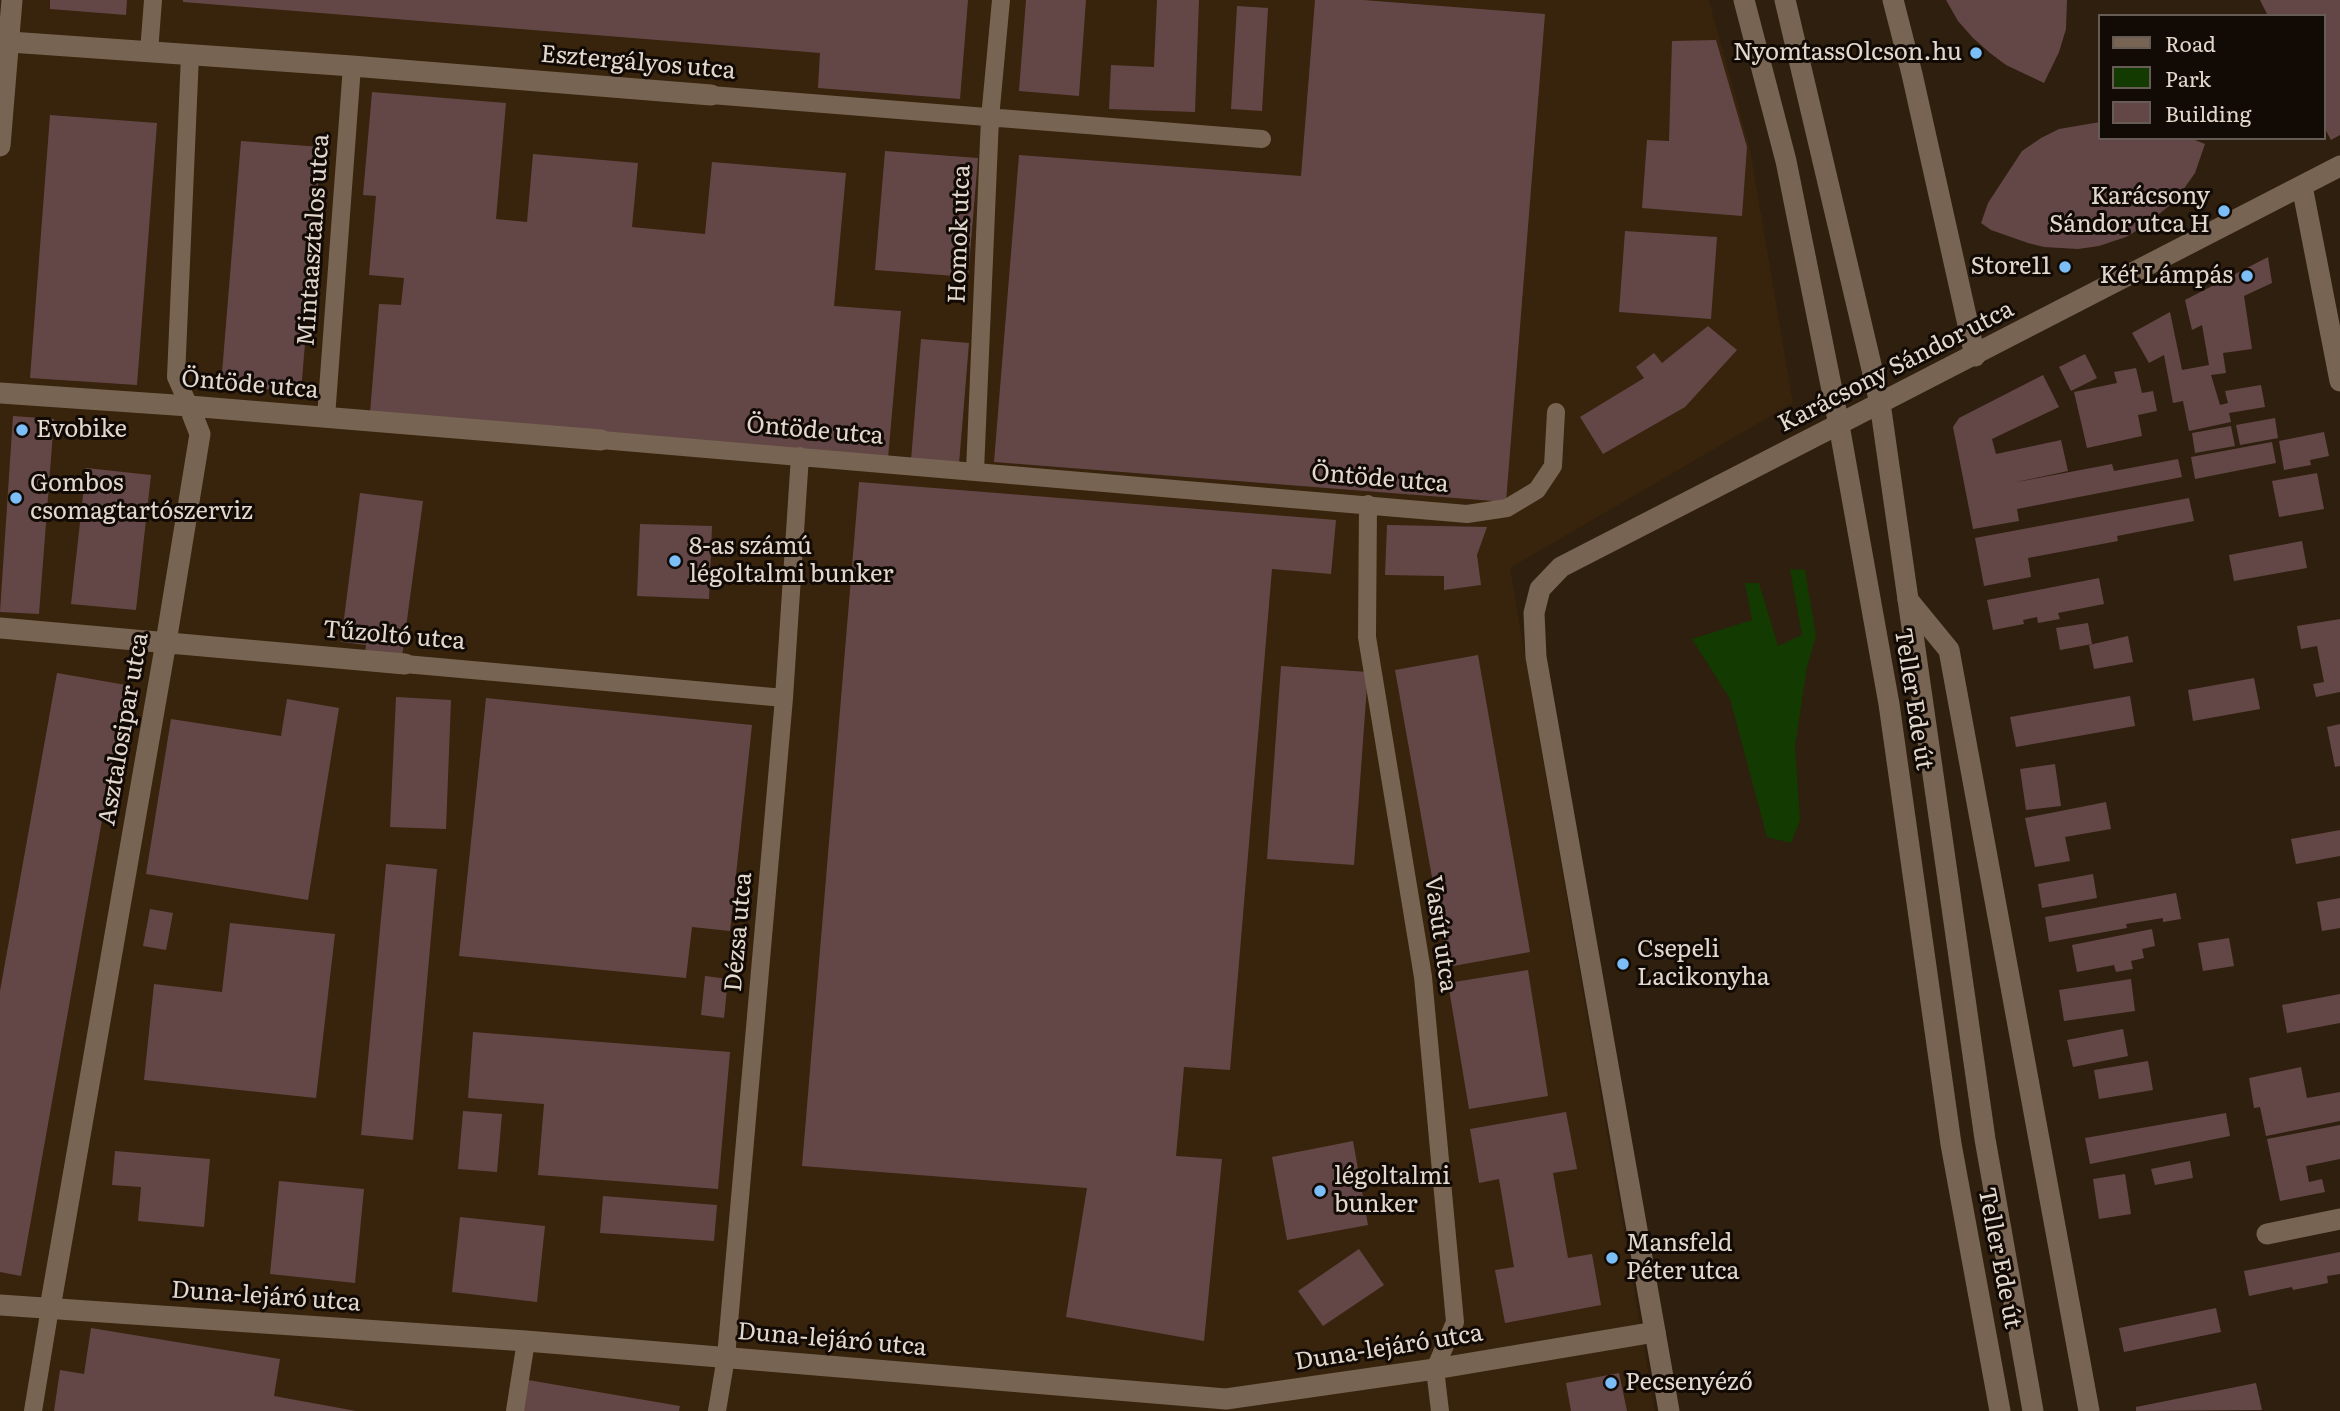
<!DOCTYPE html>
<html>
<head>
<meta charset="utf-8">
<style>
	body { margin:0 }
	#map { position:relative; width:2340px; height:1411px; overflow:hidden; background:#2f1f0e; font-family:Literata,serif }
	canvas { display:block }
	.legend { position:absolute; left:2098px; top:14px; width:228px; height:126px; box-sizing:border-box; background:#120a05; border:2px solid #665c55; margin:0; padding:9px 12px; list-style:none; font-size:21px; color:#e3d8cd }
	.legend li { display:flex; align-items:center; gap:14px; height:35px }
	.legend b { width:35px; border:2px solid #665c55 }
</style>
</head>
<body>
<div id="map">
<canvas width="2340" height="1411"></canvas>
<ul class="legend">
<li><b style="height:9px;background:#786452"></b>Road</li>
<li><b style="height:19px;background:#123a01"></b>Park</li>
<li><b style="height:19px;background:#634747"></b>Building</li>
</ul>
</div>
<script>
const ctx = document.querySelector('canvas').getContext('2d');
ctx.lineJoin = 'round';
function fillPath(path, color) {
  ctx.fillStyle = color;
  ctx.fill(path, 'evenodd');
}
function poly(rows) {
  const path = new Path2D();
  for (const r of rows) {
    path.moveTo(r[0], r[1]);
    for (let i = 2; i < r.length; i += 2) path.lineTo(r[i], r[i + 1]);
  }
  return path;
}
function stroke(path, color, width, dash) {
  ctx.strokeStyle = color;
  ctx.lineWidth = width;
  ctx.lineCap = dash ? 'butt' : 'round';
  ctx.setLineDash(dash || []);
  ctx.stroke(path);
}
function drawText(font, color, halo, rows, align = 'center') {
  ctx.font = font + ' Literata,serif';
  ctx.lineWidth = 6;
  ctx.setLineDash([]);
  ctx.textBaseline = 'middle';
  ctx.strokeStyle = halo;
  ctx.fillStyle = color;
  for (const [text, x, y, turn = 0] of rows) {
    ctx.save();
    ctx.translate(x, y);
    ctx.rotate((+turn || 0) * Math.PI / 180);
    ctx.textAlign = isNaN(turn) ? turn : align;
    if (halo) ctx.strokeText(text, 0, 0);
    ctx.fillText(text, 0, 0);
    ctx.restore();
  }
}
fillPath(poly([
	[0,0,1709,0,1750,149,1793,403,1510,568,1655,1411,0,1411]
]), '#38230c');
fillPath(poly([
	[1790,569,1805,570,1816,636,1807,667,1795,746,1800,820,1791,843,1767,837,1730,699,1692,639,1752,620,1745,583,1759,583,1778,646,1802,635]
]), '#123a01');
fillPath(poly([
	[50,0,127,0,126,15,50,9],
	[183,0,968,0,960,99,818,88,820,53,183,2],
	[1026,0,1086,0,1079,96,1019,91],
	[1157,0,1199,0,1195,112,1109,109,1111,65,1154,67],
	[1315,0,1363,0,1545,14,1506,502,994,462,1019,155,1301,176],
	[1946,0,2067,0,2066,29,2059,52,2044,83,2006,65,1990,53,1973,38,1958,21],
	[2260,0,2340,0,2340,135,2331,140,2324,127,2324,16,2268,16],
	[1237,6,1268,8,1262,111,1231,109],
	[1716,40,1747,147,1742,216,1642,208,1647,140,1669,141,1672,41],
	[372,92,506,103,496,219,527,222,533,154,638,163,632,227,705,234,712,162,846,173,834,306,901,311,888,458,370,413,379,304,401,305,404,278,369,275,376,196,363,195],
	[50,115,157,123,137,385,30,378],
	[2100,122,2100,138,2190,138,2205,144,2195,173,2176,200,2146,225,2126,237,2099,246,2078,249,2044,247,2028,243,1991,230,1981,223,1988,203,2022,151,2041,138,2059,129],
	[241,141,321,147,301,392,221,385],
	[885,151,978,158,968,277,875,270],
	[1625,231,1717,237,1711,319,1619,312],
	[2268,257,2272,283,2244,296,2252,349,2223,353,2226,373,2211,375,2220,405,2228,403,2225,391,2261,385,2265,407,2229,413,2231,422,2189,431,2183,401,2173,403,2164,355,2149,363,2132,333,2170,312,2182,370,2209,365,2202,325,2192,330,2185,300],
	[1708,326,1737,350,1685,407,1603,454,1580,417,1644,378,1636,367,1654,353,1662,363],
	[921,339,969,343,959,464,911,460],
	[2085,354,2097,378,2071,391,2059,367],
	[2136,368,2142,393,2153,391,2157,411,2138,415,2142,436,2087,448,2074,392,2117,383,2114,372],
	[2043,375,2059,407,1992,439,1996,454,2061,440,2068,471,2012,483,2112,464,2114,471,2178,459,2182,477,2017,509,2019,521,1973,529,1953,427,1959,418],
	[13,416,54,419,39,614,0,612],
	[2275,418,2278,438,2240,445,2236,425],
	[2231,426,2235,446,2195,453,2192,433],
	[2324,432,2329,456,2310,460,2311,465,2284,470,2279,441],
	[2272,442,2276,463,2195,479,2191,457],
	[86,468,151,475,136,610,71,604],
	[2317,473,2324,509,2279,517,2272,481],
	[859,482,1336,520,1331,574,1272,569,1230,1070,1184,1067,1176,1156,1222,1159,1204,1341,1066,1317,1087,1188,802,1166],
	[360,493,423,501,402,657,365,653,366,645,341,642],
	[2189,498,2194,521,2117,536,2118,541,2028,558,2031,577,1984,586,1975,538],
	[640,524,712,526,709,599,637,596],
	[1387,525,1487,527,1477,555,1481,585,1444,590,1444,576,1385,575],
	[2302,541,2307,568,2234,581,2229,555],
	[2099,578,2104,604,2058,613,2060,619,2038,623,2037,617,2023,620,2024,624,1993,630,1987,600],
	[2340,619,2340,692,2316,697,2313,684,2324,682,2317,646,2301,649,2297,626],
	[2088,623,2092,644,2060,650,2056,628],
	[2128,636,2133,662,2094,669,2089,645],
	[1478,655,1530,952,1448,967,1395,670],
	[1281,666,1368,672,1354,865,1267,859],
	[57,673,126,685,21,1276,0,1272,0,991],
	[2254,678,2260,709,2193,721,2188,690],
	[2130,696,2135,726,2016,747,2010,717],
	[396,697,451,700,446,829,390,827],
	[486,698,752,725,730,931,692,927,686,978,459,956],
	[287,699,339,708,308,900,146,874,171,719,281,736],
	[2340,724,2340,766,2335,767,2327,727],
	[2055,764,2061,806,2026,810,2020,769],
	[2106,802,2111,829,2065,837,2070,861,2035,867,2025,818],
	[2340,830,2340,856,2296,864,2291,839],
	[386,864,437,869,413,1140,361,1135],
	[2093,874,2097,898,2042,908,2038,884],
	[2176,893,2181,919,2163,922,2163,918,2126,924,2127,928,2049,942,2045,917],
	[2340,898,2340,928,2322,931,2317,902],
	[150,909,173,913,166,950,143,946],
	[230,923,335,934,316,1098,144,1080,154,984,222,992],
	[2152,929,2155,946,2142,949,2144,958,2131,961,2133,969,2116,972,2114,965,2077,972,2072,945],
	[2229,938,2234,966,2203,971,2198,943],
	[1528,970,1548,1096,1469,1109,1448,983],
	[705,976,728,979,724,1018,701,1015],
	[2131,979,2135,1011,2064,1021,2059,990],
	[2340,994,2340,1023,2287,1033,2282,1005],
	[2123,1029,2128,1056,2073,1067,2067,1040],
	[473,1032,730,1052,718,1189,538,1175,544,1104,468,1098],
	[2148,1061,2153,1090,2099,1099,2094,1070],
	[2301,1067,2307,1098,2340,1092,2340,1121,2266,1136,2260,1107,2254,1108,2249,1078],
	[463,1111,502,1114,497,1172,458,1169],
	[1566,1112,1577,1169,1553,1173,1568,1258,1592,1254,1601,1305,1505,1323,1495,1270,1514,1267,1499,1179,1479,1183,1470,1129],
	[2226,1113,2230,1136,2090,1164,2085,1138],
	[2340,1125,2340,1159,2306,1166,2309,1182,2322,1179,2325,1192,2280,1201,2267,1139],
	[1353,1141,1368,1225,1287,1240,1272,1157],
	[115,1151,210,1159,204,1227,138,1221,141,1187,112,1185],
	[2190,1161,2193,1178,2155,1185,2151,1169],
	[2125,1174,2131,1214,2099,1219,2093,1179],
	[279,1181,364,1189,355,1283,270,1274],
	[603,1196,717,1205,714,1241,600,1233],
	[460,1217,545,1226,537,1302,452,1292],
	[1359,1249,1384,1285,1323,1326,1298,1291],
	[2340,1252,2340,1274,2327,1276,2328,1283,2293,1290,2292,1287,2249,1296,2244,1271],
	[2216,1308,2221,1332,2124,1352,2119,1328],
	[91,1328,280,1359,274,1396,356,1411,54,1411,60,1370,84,1374],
	[1619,1373,1627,1411,1571,1411,1566,1383],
	[528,1380,680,1406,679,1411,523,1411],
	[2256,1383,2262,1410,2136,1411,2136,1407]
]), '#634747');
stroke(poly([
	[149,52,153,0],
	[711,95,1262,139],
	[189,406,176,377,190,55],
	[326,417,352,66],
	[601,440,1467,514,1507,508,1537,490,1553,466,1556,412],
	[975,471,990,118,1001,0],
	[1368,504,1367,637,1423,977,1455,1322,1435,1369,1440,1411],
	[405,664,784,698],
	[33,1411,50,1308],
	[515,1411,526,1341],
	[717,1411,726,1357,784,698,800,456]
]), '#786452', 18);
stroke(poly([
	[1893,0,1912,74,1975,356],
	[10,42,352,66,711,95],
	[2302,186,2340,381],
	[0,393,189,406,601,440],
	[1880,403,2340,166],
	[1908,600,1949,650,2089,1411],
	[0,628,405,664],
	[2267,1234,2340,1219],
	[0,1305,526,1341,1226,1399,1435,1369,1655,1332],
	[50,1308,166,642,200,434,189,406]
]), '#786452', 21);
stroke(poly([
	[1744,0,1786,161,1839,425,1889,704,1951,1144,2000,1411],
	[1785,0,1880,403,1985,1139,2033,1411],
	[0,146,12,0],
	[1669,1411,1536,657,1534,613,1540,589,1561,567,1880,403]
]), '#786452', 21);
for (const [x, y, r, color] of [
	[1976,53,7,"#7bbef8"],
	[2224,211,7,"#7bbef8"],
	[2065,267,7,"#7bbef8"],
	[2247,276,7,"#7bbef8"],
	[22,430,7,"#7bbef8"],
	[16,498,7,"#7bbef8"],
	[675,561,7,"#7bbef8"],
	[1623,964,7,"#7bbef8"],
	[1320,1191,7,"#7bbef8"],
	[1612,1258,7,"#7bbef8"],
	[1611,1383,7,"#7bbef8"]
]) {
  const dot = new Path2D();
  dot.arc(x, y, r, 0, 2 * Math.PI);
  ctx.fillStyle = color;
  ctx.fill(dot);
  stroke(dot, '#120a05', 2.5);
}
drawText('24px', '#e3d8cd', '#120a05', [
	["NyomtassOlcson.hu",1962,53,"right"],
	["Karácsony",2210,197,"right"],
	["Sándor utca H",2210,225,"right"],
	["Store11",2051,267,"right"],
	["Két Lámpás",2233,276,"right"],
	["Evobike",36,430],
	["Gombos",30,484],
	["csomagtartószerviz",30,512],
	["8-as számú",689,547],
	["légoltalmi bunker",689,575],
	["Csepeli",1637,950],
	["Lacikonyha",1637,978],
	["légoltalmi",1334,1177],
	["bunker",1334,1205],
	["Mansfeld",1626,1244],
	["Péter utca",1626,1272],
	["Pecsenyéző",1625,1383]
], 'left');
drawText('24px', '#e3d8cd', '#120a05', [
	["Esztergályos utca",638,63,5],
	["Homok utca",960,234,-88],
	["Mintaasztalos utca",314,240,-86],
	["Karácsony Sándor utca",1896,367,-27],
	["Öntöde utca",250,385,5],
	["Öntöde utca",815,431,5],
	["Öntöde utca",1380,479,5],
	["Tűzoltó utca",394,636,5],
	["Teller Ede út",1913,699,81],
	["Asztalosipar utca",124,729,-80],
	["Dézsa utca",739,932,-85],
	["Vasút utca",1440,934,82],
	["Teller Ede út",1999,1258,79],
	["Duna-lejáró utca",266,1297,4],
	["Duna-lejáró utca",832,1340,5],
	["Duna-lejáró utca",1389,1348,-9]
]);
</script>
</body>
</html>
